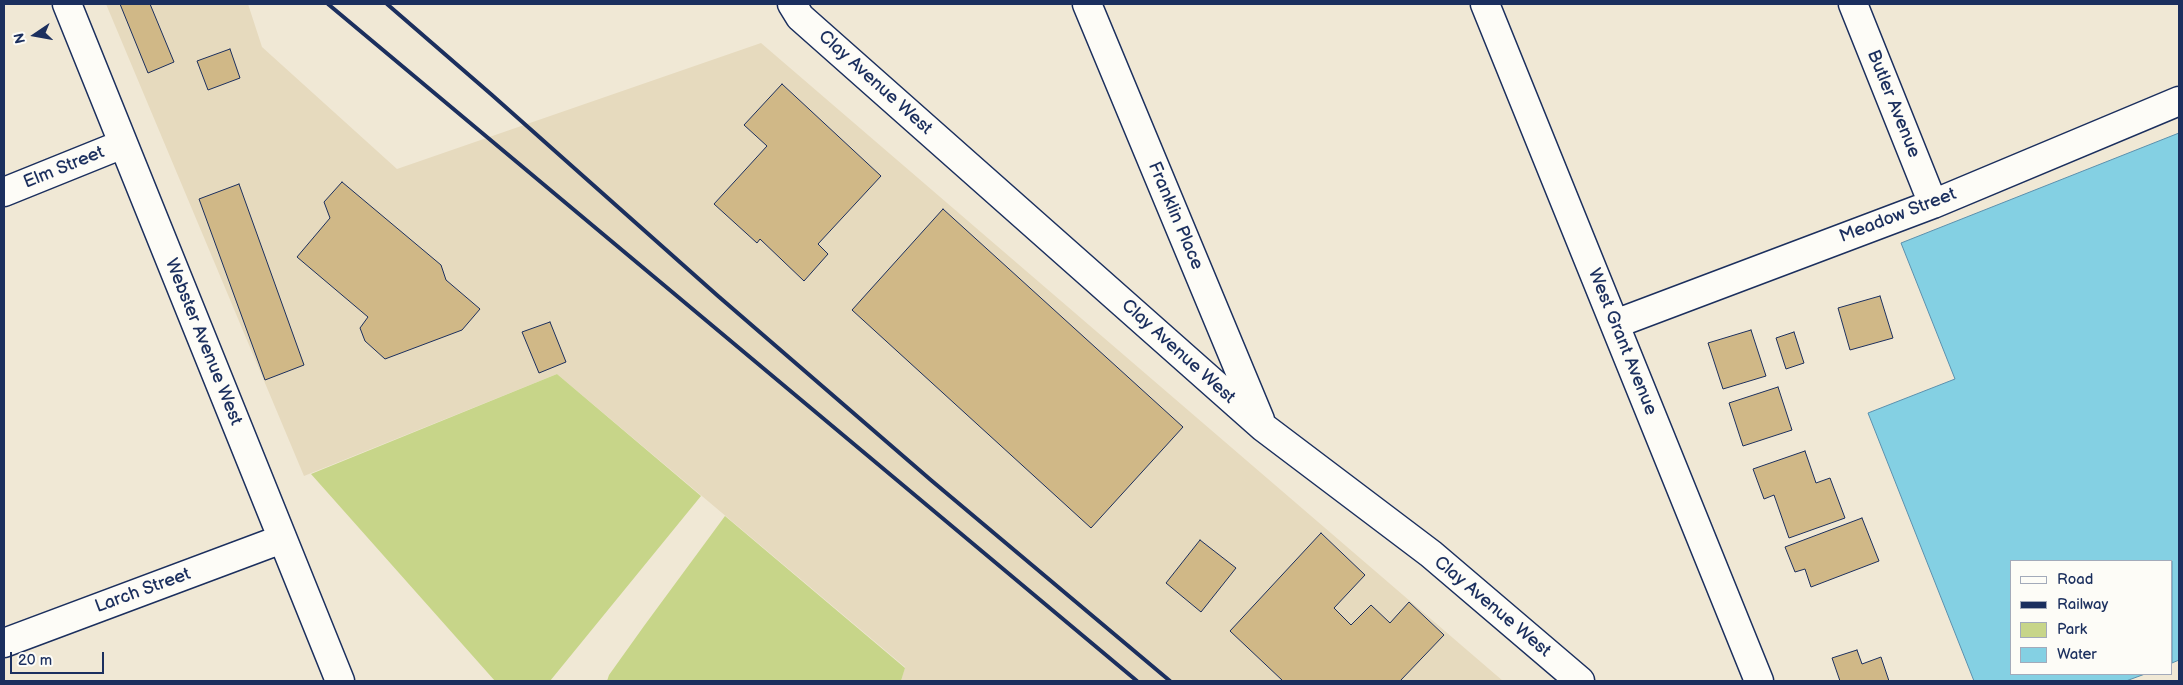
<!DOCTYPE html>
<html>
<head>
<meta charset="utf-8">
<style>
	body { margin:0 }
	#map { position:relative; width:2183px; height:685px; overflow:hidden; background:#f0e8d5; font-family:"Balsamiq Sans",sans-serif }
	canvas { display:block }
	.frame { position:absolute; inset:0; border:5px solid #1b2f5e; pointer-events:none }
	.legend { position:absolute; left:2010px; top:560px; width:162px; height:115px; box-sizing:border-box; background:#fdfcf7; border:1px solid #a3aaba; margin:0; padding:6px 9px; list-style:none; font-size:15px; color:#1b2f5e }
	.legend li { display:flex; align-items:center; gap:10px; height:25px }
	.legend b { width:25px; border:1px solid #a3aaba }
	.north { position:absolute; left:10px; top:10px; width:50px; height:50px; -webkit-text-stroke:4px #fdfcf7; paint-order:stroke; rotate:258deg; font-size:14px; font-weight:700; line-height:20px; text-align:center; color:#1b2f5e }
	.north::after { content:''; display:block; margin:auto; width:18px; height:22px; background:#1b2f5e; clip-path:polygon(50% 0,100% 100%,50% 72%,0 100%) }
	.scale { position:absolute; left:10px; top:652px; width:94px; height:22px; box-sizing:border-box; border:2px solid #1b2f5e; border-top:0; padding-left:6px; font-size:15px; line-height:18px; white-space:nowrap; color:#1b2f5e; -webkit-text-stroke:4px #fdfcf7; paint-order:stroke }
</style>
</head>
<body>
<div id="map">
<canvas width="2183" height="685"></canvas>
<div class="frame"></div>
<ul class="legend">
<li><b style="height:6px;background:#fdfcf7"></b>Road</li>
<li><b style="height:6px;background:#1b2f5e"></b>Railway</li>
<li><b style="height:14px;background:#c7d589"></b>Park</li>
<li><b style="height:14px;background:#84d0e3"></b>Water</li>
</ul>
<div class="north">N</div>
<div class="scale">20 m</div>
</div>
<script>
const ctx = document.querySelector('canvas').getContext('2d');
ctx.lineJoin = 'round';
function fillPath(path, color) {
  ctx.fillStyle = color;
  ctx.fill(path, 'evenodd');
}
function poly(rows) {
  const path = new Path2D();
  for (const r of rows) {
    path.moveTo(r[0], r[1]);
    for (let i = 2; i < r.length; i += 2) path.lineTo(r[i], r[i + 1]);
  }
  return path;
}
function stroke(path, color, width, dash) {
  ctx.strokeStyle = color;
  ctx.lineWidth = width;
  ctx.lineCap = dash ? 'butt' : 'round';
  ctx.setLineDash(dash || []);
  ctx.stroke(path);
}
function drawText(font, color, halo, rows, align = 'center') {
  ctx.font = font + ' "Balsamiq Sans",sans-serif';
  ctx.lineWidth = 4;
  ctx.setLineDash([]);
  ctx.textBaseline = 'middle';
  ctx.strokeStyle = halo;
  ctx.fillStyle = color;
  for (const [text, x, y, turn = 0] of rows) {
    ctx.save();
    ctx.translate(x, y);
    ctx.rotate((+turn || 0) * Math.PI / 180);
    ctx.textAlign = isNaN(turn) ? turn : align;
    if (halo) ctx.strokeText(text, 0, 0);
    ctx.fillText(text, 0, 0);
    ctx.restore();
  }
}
fillPath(poly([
	[106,4,248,4,262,47,397,169,761,43,1503,681,901,681,905,667,557,374,304,476]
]), '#e6dabe');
fillPath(poly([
	[557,374,701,496,550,681,495,681,311,474],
	[725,516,905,668,901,681,607,681,609,675,644,626]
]), '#c7d589');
const water = poly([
	[2179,133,2179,660,2172,663,2172,561,2012,561,2012,674,2145,674,2126,681,1974,681,1868,413,1955,379,1901,243,2179,133]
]);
fillPath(water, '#84d0e3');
stroke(water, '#5a90ae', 1);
const building = poly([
	[120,4,150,4,174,62,148,73,120,4],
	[230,49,240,78,208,90,197,61,230,49],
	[782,84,881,176,818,244,828,254,804,281,760,239,757,243,714,204,767,146,744,125,782,84],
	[342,182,441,265,446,280,480,309,462,330,385,359,365,341,360,328,368,317,297,257,330,218,324,202,342,182],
	[239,184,304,365,265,380,199,199,239,184],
	[943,209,1183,427,1091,528,852,310,943,209],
	[1880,296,1893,338,1850,350,1838,308,1880,296],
	[550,322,566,362,539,373,522,332,550,322],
	[1751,330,1766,376,1723,389,1708,343,1751,330],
	[1794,332,1804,363,1786,369,1776,338,1794,332],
	[1778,387,1792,430,1743,446,1729,403,1778,387],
	[1805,451,1816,483,1830,478,1845,518,1789,538,1774,495,1764,499,1753,469,1805,451],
	[1862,518,1879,561,1811,587,1805,569,1795,572,1785,547,1862,518],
	[1321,533,1365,575,1334,608,1351,625,1371,605,1390,623,1409,602,1444,635,1400,681,1283,681,1230,631,1321,533],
	[1200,540,1236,568,1201,612,1166,583,1200,540],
	[1857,650,1862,664,1881,657,1889,681,1840,681,1832,658,1857,650]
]);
fillPath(building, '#d0b887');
stroke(building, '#1b2f5e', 1);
const minor = poly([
	[67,4,340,681],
	[792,4,800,17,1263,427,1431,554,1580,681],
	[1087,4,1260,420],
	[1485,4,1759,681],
	[1853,4,1933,204],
	[4,192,123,144],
	[1615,324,1933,204,2179,101],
	[4,643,282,539]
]);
stroke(minor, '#1b2f5e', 31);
stroke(minor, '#fdfcf7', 28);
stroke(poly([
	[328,4,1137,681],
	[387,4,492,95,718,296,932,481,1170,681]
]), '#1b2f5e', 4);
drawText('18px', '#1b2f5e', '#fdfcf7', [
	["Clay Avenue West",875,83,42],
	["Butler Avenue",1893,104,68],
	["Elm Street",64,168,-22],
	["Franklin Place",1175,216,67],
	["Meadow Street",1898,216,-21],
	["Webster Avenue West",203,342,68],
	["West Grant Avenue",1622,342,68],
	["Clay Avenue West",1178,352,42],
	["Larch Street",143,591,-20],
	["Clay Avenue West",1492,607,40]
]);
</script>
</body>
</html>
